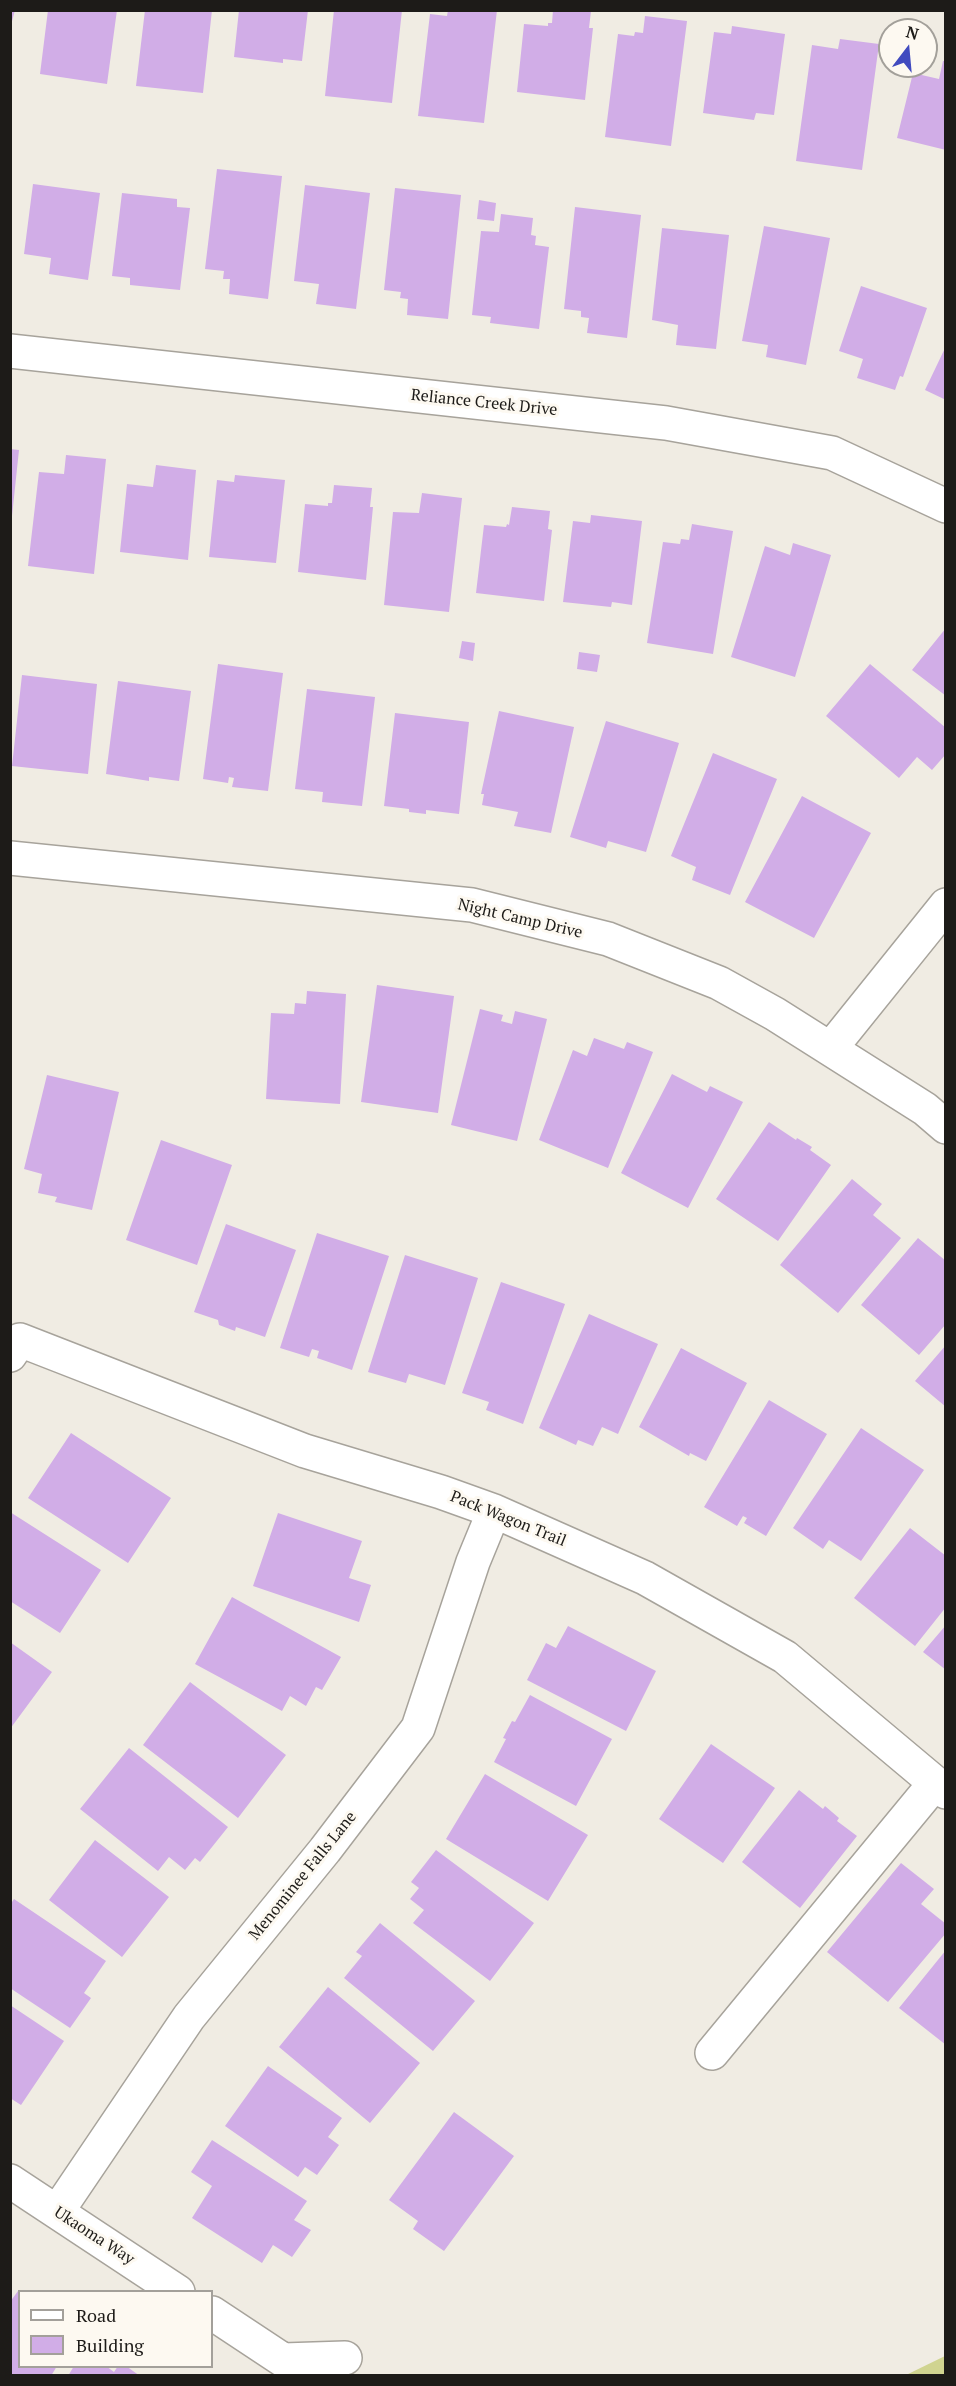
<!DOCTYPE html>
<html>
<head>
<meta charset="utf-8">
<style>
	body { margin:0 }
	#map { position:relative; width:956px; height:2386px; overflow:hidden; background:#f0ece3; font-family:"PT Serif",serif }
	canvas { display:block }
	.frame { position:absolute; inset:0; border:12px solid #1d1b18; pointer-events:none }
	.legend { position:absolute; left:18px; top:2290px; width:195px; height:78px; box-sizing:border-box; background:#fdf9f1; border:2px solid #a3a09a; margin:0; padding:8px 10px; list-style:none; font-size:18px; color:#1d1b18 }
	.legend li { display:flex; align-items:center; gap:12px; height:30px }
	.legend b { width:30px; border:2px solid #a3a09a }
	.north { position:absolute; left:878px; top:18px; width:60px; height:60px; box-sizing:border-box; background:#fdf9f1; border:2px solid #a3a09a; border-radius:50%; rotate:16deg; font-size:16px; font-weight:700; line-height:24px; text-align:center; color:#1d1b18 }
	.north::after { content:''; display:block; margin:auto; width:21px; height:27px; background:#414bbf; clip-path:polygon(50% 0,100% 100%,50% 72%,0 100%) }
</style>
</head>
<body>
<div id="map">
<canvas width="956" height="2386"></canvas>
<div class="frame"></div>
<ul class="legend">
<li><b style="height:8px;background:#fff"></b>Road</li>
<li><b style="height:16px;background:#d1ade7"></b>Building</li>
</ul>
<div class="north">N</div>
</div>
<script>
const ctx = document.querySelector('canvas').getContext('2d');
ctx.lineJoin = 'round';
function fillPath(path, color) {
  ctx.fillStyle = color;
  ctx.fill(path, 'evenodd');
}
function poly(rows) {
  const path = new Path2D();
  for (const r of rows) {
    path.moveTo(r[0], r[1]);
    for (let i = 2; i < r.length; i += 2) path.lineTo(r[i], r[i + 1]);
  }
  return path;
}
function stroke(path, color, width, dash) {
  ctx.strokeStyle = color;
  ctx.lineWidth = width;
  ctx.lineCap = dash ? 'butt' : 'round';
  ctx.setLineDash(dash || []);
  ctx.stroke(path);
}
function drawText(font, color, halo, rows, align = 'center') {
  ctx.font = font + ' "PT Serif",serif';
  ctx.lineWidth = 6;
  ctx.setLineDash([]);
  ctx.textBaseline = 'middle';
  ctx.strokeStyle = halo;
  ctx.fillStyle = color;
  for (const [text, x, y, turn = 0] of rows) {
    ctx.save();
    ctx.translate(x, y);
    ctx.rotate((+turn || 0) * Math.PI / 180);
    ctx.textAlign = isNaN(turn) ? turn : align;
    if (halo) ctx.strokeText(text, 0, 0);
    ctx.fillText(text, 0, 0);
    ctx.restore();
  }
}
fillPath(poly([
	[945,2356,945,2375,906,2375]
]), '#d0d490');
fillPath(poly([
	[10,10,15,10,11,25,10,25],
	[48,10,117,10,107,84,40,74],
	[145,10,212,10,203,93,136,86],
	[239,10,308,10,302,61,283,59,283,63,234,57],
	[334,10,402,10,392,103,325,96],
	[448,10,497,10,484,123,418,116,430,14,447,16],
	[553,10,591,11,589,28,593,28,585,100,517,92,524,24,548,26,548,23,552,23],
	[645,16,687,21,671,146,605,137,618,34,634,36,635,32,643,33],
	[732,26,785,34,774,115,756,113,754,120,703,113,714,32,731,34],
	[840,39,879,44,862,170,796,161,812,45,838,49],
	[943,61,946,61,946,150,897,138,913,73,939,79],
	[217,169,282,176,268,299,229,294,230,279,223,279,224,271,205,269],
	[33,184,100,193,88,280,49,274,51,258,24,254],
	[305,185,370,193,356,309,316,304,319,284,294,281],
	[395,188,461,195,448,319,407,315,408,299,400,298,401,292,384,290],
	[122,193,177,199,177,207,190,208,180,290,130,285,130,278,112,276],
	[479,200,496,203,494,221,477,219],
	[575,207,641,215,627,338,587,333,589,318,581,317,581,311,564,309],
	[501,214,533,218,531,235,536,236,535,245,549,247,539,329,490,323,491,317,472,315,481,231,499,232],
	[764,226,830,238,806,365,766,357,768,345,742,341],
	[662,228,729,235,716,349,676,345,678,325,652,320],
	[861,286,927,308,903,377,900,376,895,390,857,378,863,359,839,351],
	[946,346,946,400,925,390],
	[10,449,19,450,12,516,10,515],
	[66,455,106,459,94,574,28,566,39,472,64,474],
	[156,465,196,470,188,560,120,552,127,484,153,487],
	[235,475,285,480,276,563,209,557,217,480,234,482],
	[334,485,372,488,370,507,373,507,366,580,298,572,305,504,328,506,328,503,332,503],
	[422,493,462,498,449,612,384,605,393,512,419,513],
	[512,507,550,511,548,529,552,530,544,601,476,593,484,525,506,527,507,524,509,525],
	[591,515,642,521,632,605,612,602,611,607,563,602,573,521,590,523],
	[692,524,733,531,713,654,647,643,663,542,680,544,681,539,689,540],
	[793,543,831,555,795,677,731,657,765,546,790,555],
	[946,628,946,696,912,670],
	[462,641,475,643,473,661,459,658],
	[579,652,600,655,597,672,577,669],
	[218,664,283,673,268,791,232,787,234,778,229,777,228,783,203,779],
	[870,664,946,728,946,754,932,770,917,757,899,778,826,716],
	[22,675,97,684,88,774,12,766],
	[118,681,191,691,179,781,149,777,149,781,106,774],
	[307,689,375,697,362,806,322,802,323,792,295,789],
	[499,711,574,727,551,833,514,826,518,812,482,805,484,794,481,794],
	[395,713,469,722,459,814,426,810,426,814,409,812,409,809,384,806],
	[606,721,679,743,646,852,608,841,606,848,570,837],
	[713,753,777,779,730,895,692,880,696,867,671,856],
	[802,796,871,833,814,938,745,902],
	[377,985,454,996,438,1113,361,1102],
	[307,991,346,994,340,1104,266,1099,271,1013,294,1014,295,1003,306,1004],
	[480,1009,503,1015,501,1021,512,1024,515,1011,547,1019,517,1141,451,1125],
	[594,1038,624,1049,627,1042,653,1052,608,1168,539,1140,573,1050,587,1056],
	[672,1074,707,1092,710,1086,743,1102,688,1208,621,1173],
	[47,1075,119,1092,92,1210,55,1202,57,1197,38,1193,42,1174,24,1169],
	[769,1122,796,1140,797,1138,812,1147,810,1150,831,1165,778,1241,716,1199],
	[161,1140,232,1165,197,1265,126,1240],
	[852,1179,882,1204,873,1215,901,1238,838,1313,780,1265],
	[226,1224,296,1250,265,1337,236,1327,235,1331,219,1325,218,1320,194,1312],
	[317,1233,389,1256,352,1370,317,1358,319,1351,312,1349,309,1357,280,1348],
	[918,1238,946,1261,946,1324,919,1355,861,1305],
	[405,1255,478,1278,445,1385,409,1374,406,1383,368,1372],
	[501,1282,565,1304,523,1424,486,1410,489,1402,462,1393],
	[589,1314,658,1344,618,1434,602,1427,593,1446,578,1440,576,1445,539,1428],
	[946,1345,946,1407,915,1381],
	[681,1348,747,1383,706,1461,690,1453,689,1456,639,1427],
	[769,1400,827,1434,766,1536,744,1523,747,1518,743,1516,737,1526,704,1507],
	[861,1428,924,1470,861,1561,829,1540,823,1549,793,1528],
	[71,1433,171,1498,128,1563,28,1498],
	[10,1512,101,1570,60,1633,10,1601],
	[278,1513,362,1541,349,1578,371,1585,359,1622,253,1586],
	[910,1528,946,1556,946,1607,915,1646,854,1598],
	[232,1597,341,1657,322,1690,316,1687,306,1706,290,1696,282,1711,195,1664],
	[946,1625,946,1670,923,1652],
	[568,1626,656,1671,626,1731,527,1680,546,1643,556,1648],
	[10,1642,52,1672,10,1729],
	[190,1682,286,1755,238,1818,143,1745],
	[530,1695,612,1739,576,1806,494,1762,506,1739,503,1738,512,1721,515,1722],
	[711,1744,775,1788,723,1863,659,1819],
	[129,1748,228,1827,200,1862,195,1858,185,1870,169,1857,158,1871,80,1809],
	[485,1774,588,1835,548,1901,446,1839],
	[799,1790,823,1809,825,1806,839,1818,837,1821,857,1836,800,1908,742,1862],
	[95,1840,169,1897,122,1957,49,1900],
	[436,1850,534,1923,490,1981,413,1923,424,1910,410,1899,419,1888,411,1882],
	[901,1863,934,1889,921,1904,946,1924,946,1933,888,2002,827,1952],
	[14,1899,106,1961,84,1993,91,1998,70,2028,10,1988,10,1905],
	[380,1923,475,2001,433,2051,344,1978,362,1956,356,1952],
	[946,1950,946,2045,899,2008],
	[328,1987,420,2063,370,2123,279,2047],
	[10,2005,64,2041,21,2105,10,2098],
	[268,2066,342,2118,328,2137,339,2145,317,2175,305,2167,298,2177,225,2126],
	[454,2112,514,2156,444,2251,413,2229,418,2221,389,2200],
	[212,2140,307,2201,294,2220,311,2230,292,2257,273,2245,262,2263,192,2218,212,2186,191,2172],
	[18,2291,20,2292,20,2366,57,2366,51,2376,10,2376,10,2302],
	[74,2366,106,2366,114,2372,118,2366,126,2366,140,2376,68,2376]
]), '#d1ade7');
const minor = poly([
	[10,351,666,423,832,453,946,506],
	[10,858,472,905,608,939,719,983,775,1014,925,1109,946,1127],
	[831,1048,946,905],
	[10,1355,20,1340,305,1451,441,1492,494,1511,645,1578,785,1657,946,1792],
	[712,2053,935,1783],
	[10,2181,178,2292],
	[57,2212,189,2017,325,1850,418,1728,473,1562,494,1511],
	[212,2313,283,2360,345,2358]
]);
stroke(minor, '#a7a39b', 36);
stroke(minor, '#fff', 33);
drawText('16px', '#1d1b18', '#fdf9f1', [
	["Reliance Creek Drive",484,403,6],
	["Night Camp Drive",520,919,13],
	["Pack Wagon Trail",508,1519,22],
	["Menominee Falls Lane",303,1876,-51],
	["Ukaoma Way",94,2236,33]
]);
</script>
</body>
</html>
